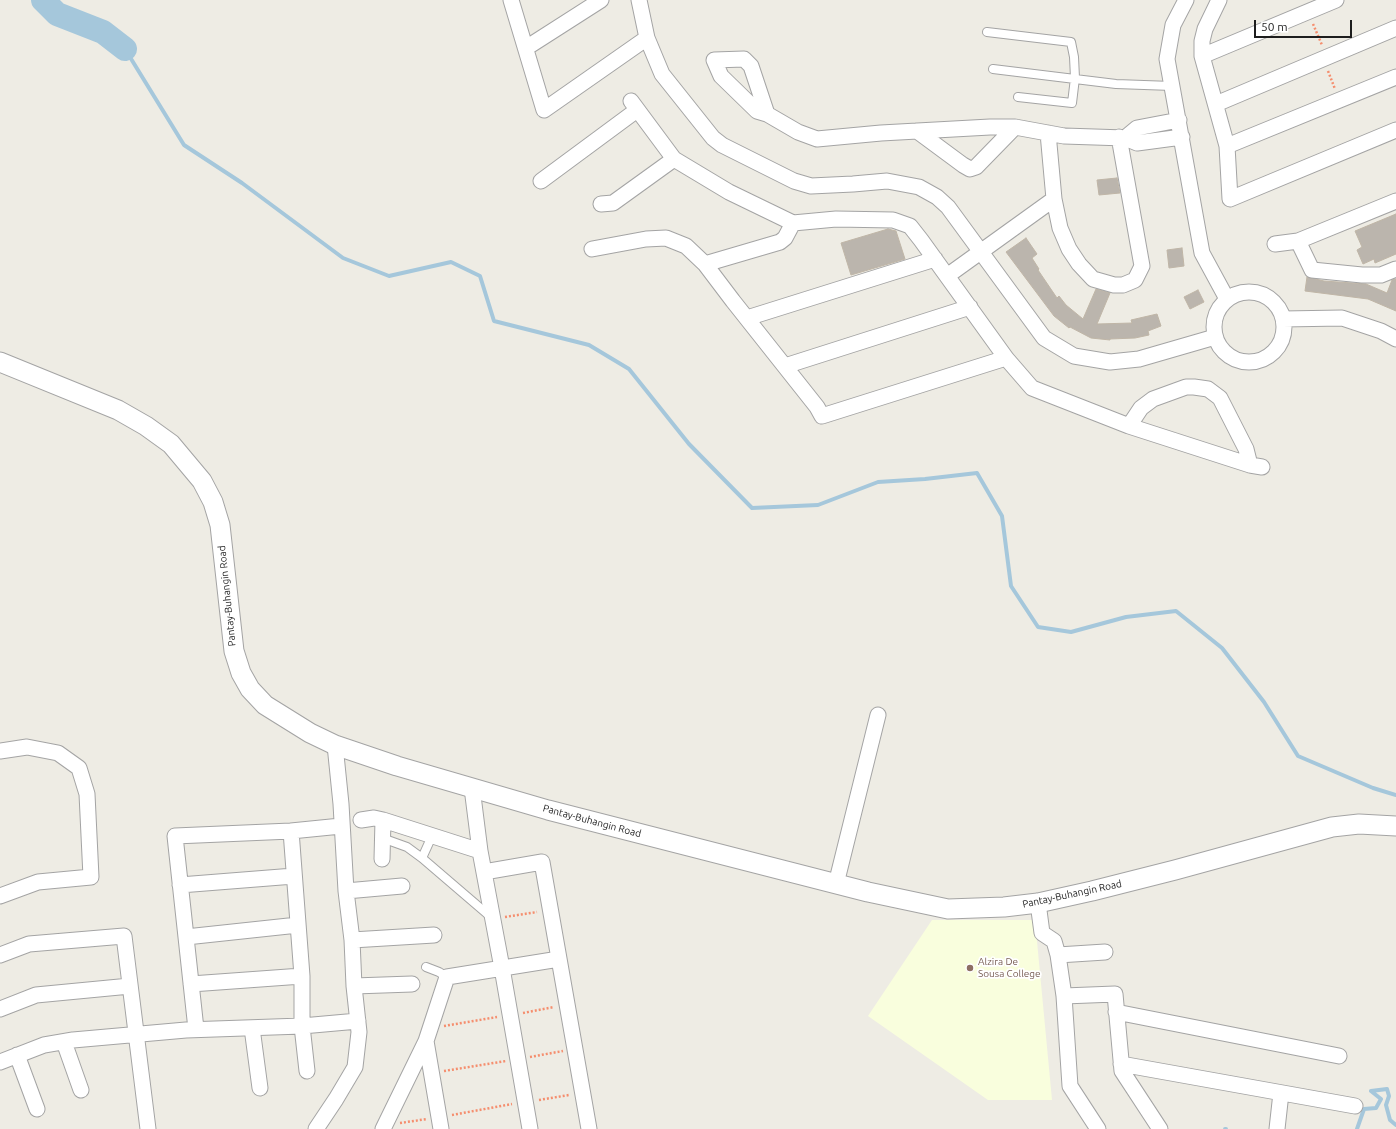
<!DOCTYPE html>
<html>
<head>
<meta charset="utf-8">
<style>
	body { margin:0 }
	#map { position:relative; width:1396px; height:1129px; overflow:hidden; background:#eeece4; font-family:Ubuntu,sans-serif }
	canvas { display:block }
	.scale { position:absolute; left:1254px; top:20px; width:98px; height:18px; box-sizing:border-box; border:2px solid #1d1d1d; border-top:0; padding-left:5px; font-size:12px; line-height:14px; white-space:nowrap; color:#1d1d1d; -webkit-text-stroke:3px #fff; paint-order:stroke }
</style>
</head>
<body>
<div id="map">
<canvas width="1396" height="1129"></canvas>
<div class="scale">50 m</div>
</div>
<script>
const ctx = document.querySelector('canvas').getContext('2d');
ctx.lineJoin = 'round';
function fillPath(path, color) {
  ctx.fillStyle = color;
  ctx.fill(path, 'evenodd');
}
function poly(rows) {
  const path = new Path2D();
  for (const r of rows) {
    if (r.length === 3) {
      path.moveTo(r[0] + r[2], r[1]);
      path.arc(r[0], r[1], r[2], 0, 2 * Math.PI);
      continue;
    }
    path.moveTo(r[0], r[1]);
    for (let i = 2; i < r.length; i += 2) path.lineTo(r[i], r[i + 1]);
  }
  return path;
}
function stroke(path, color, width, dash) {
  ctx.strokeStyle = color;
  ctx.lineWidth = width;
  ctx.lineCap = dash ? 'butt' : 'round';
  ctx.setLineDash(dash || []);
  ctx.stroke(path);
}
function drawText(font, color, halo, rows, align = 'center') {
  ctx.font = font + ' Ubuntu,sans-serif';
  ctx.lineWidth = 3.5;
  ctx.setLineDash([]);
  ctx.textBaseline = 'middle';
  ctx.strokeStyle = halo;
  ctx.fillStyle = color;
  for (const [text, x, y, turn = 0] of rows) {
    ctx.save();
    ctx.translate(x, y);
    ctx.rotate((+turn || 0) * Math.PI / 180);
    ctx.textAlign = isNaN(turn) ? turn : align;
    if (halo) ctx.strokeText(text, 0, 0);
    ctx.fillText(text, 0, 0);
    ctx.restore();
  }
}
fillPath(poly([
	[932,920,1035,920,1052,1100,988,1100,868,1016]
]), '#f9fedd');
stroke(poly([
	[125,49,184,145,242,183,343,258,389,276,451,262,480,276,494,321,589,345,629,369,689,444,752,508,818,505,878,482,925,479,977,473,1002,516,1011,586,1038,627,1071,632,1126,617,1176,611,1222,648,1264,702,1298,756,1373,788,1396,795],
	[1371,1091,1387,1089,1389,1096,1386,1105,1390,1120,1396,1125],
	[1225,1129,1226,1129],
	[1357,1129,1364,1109,1376,1108,1381,1099,1371,1091]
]), '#a5c7db', 4);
stroke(poly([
	[43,0,57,14,103,32,125,49]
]), '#a5c7db', 24);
const building = poly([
	[1117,178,1120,193,1099,195,1097,180,1117,178],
	[1396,214,1396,254,1375,263,1374,259,1363,264,1357,250,1362,247,1355,231,1396,214],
	[888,229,896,231,905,259,851,275,841,243,888,229],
	[1026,238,1037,254,1032,258,1039,269,1038,270,1057,298,1059,296,1066,305,1083,319,1096,289,1110,293,1097,324,1132,323,1131,320,1157,314,1161,326,1148,331,1149,335,1135,338,1110,339,1110,340,1091,338,1070,327,1069,328,1054,316,1006,252,1026,238],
	[1182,248,1184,266,1169,268,1167,250,1182,248],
	[1307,277,1324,281,1366,284,1387,293,1392,280,1396,279,1396,311,1368,299,1305,291,1307,277],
	[1198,290,1204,302,1190,309,1184,297,1198,290]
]);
fillPath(building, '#bbb5ad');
stroke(building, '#bfb5a6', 1);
const service = poly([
	[987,32,1071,42,1074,57,1075,78,1072,103,1018,97],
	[993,69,1116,84,1172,86],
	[382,838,407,847,422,858,492,918],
	[422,858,432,836],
	[426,967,439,972,447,977]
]);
const minor = poly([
	[511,0,544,110,647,38],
	[639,0,647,38,662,74,713,138,722,145,794,181,811,186,853,184,887,181,919,187,937,197,948,207,1044,338,1074,356,1110,362,1139,359,1215,337],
	[1186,0,1173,25,1167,59,1202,253,1227,299],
	[1219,0,1205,29,1202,41,1202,56,1227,146,1230,199,1396,130],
	[526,48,601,0],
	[1202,56,1336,0],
	[631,101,674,159,729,192,793,223,836,219,893,220,910,226,921,240,1006,358,1032,388,1129,426,1250,465,1262,467],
	[1216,104,1396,28],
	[767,114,751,66,744,59,714,60,721,76,757,111,767,114,798,132,817,139,881,133,990,127,1015,127,1064,136,1125,138,1137,143,1182,137],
	[917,131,963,165,970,169,976,167,1015,127],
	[1048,133,1054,199,1060,228,1069,249,1079,264,1093,279,1114,285,1123,285,1135,280,1142,266,1119,137],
	[1125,138,1137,128,1179,120],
	[1227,146,1396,77],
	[541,181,637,110],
	[601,204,613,203,674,159],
	[1298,241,1312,270,1362,275,1381,275,1396,269],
	[1275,244,1298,241,1396,201],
	[592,249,646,239,666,238,686,246,705,264,733,301,817,407,822,416,1006,358],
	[705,264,780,242,785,238,793,223],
	[947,276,1054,199],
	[1249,327,35],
	[747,318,935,259],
	[1283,319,1342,318,1381,331,1396,339],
	[785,366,970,307],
	[1129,426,1141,408,1153,399,1186,387,1194,387,1208,389,1220,398,1246,449,1250,465],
	[335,745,341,804,346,891],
	[0,751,27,747,58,753,79,768,87,794,91,877,38,882,0,896],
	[472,788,480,851,502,968,530,1129],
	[361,820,374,818,383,820,480,851],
	[291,831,341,826],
	[382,859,383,820],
	[484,872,542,862,589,1129],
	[836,884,878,715],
	[180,885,294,876],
	[402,886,346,891,352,940,434,935],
	[1038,903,1042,933,1054,941,1058,955,1064,996,1070,1086,1098,1129],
	[186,937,298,925],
	[352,940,354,986],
	[0,955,29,944,124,936,148,1129],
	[1058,955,1105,952],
	[191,984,302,976],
	[1064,996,1115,994,1122,1071,1160,1129],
	[0,1009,36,995,130,986],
	[1116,1012,1339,1056],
	[252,1028,260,1088],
	[196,1029,175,836,291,831,302,976,302,1026,307,1071],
	[426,1041,441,1129],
	[64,1042,81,1090],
	[17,1055,37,1109],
	[0,1062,44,1045,73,1040,186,1030,302,1026,358,1021],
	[1121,1064,1355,1106],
	[316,1129,336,1099,355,1067,359,1032,354,986,412,984],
	[383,1129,426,1041,447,977,559,959],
	[1277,1129,1281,1093]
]);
const tertiary = poly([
	[0,362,118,410,146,426,171,444,202,481,213,502,220,525,234,651,241,673,250,689,265,705,310,733,335,745,397,766,548,810,868,892,948,909,1004,907,1038,903,1092,891,1175,870,1332,827,1359,824,1396,826]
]);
stroke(service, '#a4a4a4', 10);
stroke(minor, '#a4a4a4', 17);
stroke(tertiary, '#a4a4a4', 21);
stroke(poly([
	[1313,24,1322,45],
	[1328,71,1335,89],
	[505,917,537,912],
	[523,1013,554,1007],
	[444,1026,497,1017],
	[530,1057,563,1051],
	[444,1071,506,1061],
	[539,1100,569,1095],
	[452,1115,512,1104],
	[400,1123,427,1119]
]), '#f58e6e', 2.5, [2, 2]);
stroke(service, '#fff', 8);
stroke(minor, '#fff', 15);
stroke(tertiary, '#fff', 19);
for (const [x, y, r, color] of [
	[970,968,4,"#8d6e63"]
]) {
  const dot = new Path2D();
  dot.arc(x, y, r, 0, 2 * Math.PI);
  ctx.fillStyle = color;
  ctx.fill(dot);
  stroke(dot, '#fff', 1.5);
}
drawText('10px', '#1d1d1d', '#fff', [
	["Pantay-Buhangin Road",227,596,-96],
	["Pantay-Buhangin Road",592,821,15],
	["Pantay-Buhangin Road",1072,894,-12]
]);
drawText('10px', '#785e54', '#fff', [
	["Alzira De",978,962],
	["Sousa College",978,974]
], 'left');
</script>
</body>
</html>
